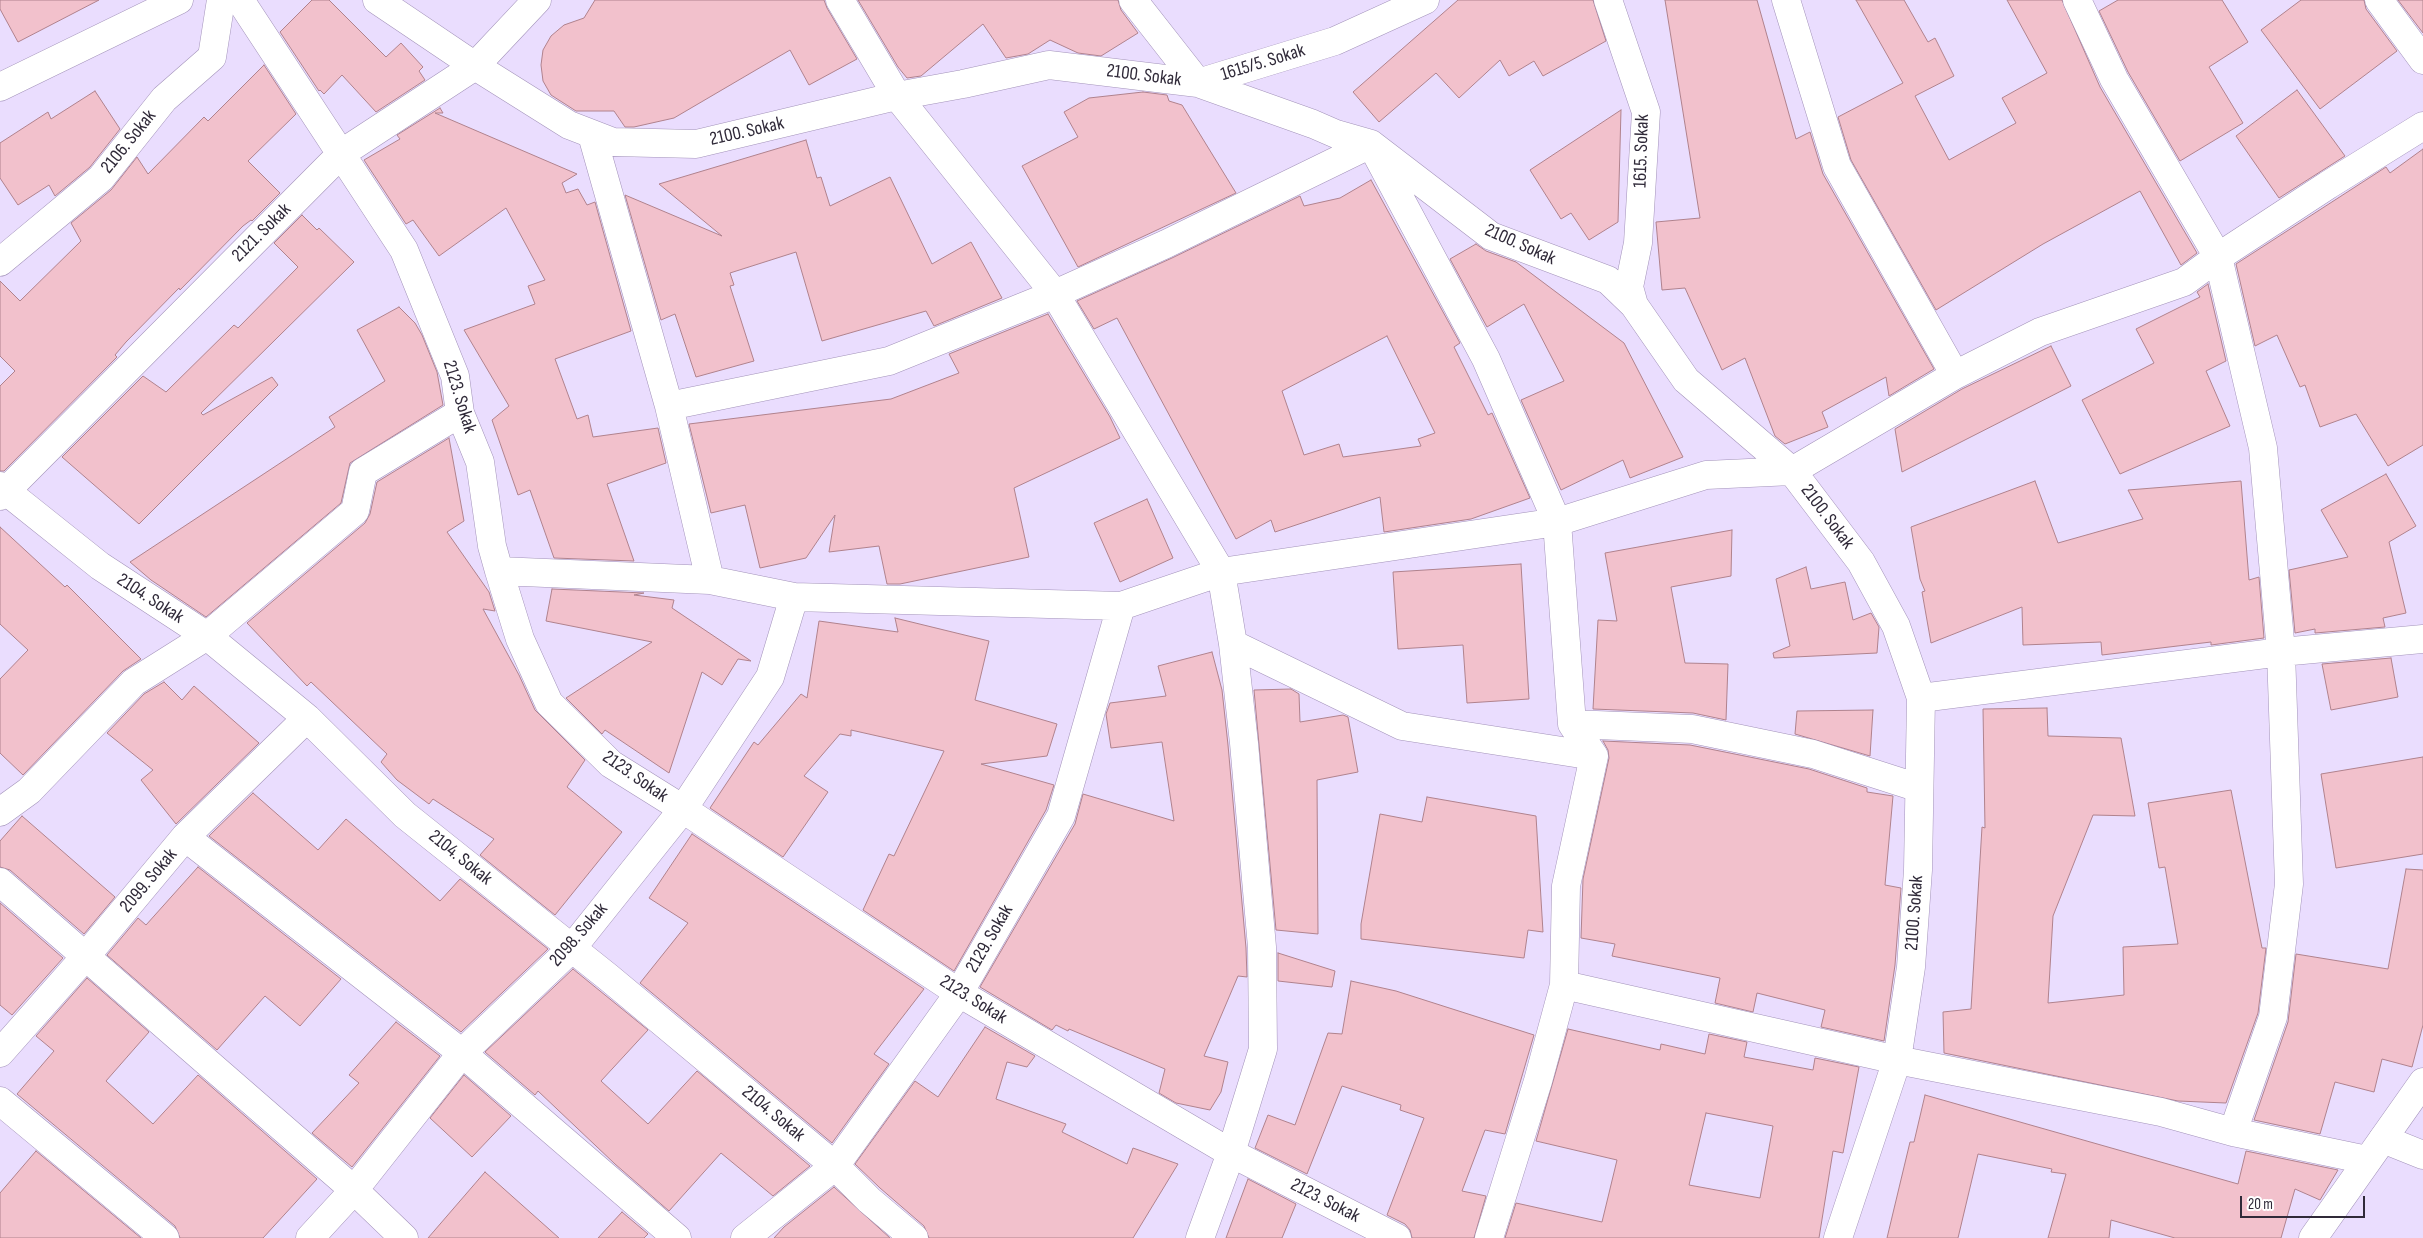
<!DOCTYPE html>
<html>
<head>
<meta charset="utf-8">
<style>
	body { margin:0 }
	#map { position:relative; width:2423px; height:1238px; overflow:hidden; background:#eaddfe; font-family:"Sofia Sans Condensed",sans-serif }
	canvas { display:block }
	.scale { position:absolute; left:2240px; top:1196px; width:125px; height:22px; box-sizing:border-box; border:2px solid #302a39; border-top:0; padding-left:6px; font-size:15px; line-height:18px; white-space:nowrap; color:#302a39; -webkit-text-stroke:4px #fff; paint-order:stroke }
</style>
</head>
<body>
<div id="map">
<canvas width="2423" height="1238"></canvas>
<div class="scale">20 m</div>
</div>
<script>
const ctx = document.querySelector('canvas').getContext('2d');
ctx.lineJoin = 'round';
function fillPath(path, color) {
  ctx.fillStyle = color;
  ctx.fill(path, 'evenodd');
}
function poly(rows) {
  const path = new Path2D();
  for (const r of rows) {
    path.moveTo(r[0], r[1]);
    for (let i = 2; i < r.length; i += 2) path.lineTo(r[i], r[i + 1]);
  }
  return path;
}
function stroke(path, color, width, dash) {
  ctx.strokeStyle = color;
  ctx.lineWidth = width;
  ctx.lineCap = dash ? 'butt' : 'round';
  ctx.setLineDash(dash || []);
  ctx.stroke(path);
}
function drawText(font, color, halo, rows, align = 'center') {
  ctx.font = font + ' "Sofia Sans Condensed",sans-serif';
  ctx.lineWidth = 4;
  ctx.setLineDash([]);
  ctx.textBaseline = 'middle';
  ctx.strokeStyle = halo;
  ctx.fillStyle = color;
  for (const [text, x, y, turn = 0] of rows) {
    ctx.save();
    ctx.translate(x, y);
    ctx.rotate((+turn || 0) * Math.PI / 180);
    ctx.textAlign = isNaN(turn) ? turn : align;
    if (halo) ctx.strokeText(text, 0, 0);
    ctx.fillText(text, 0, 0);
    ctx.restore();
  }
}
const building = poly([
	[0,0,99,0,18,42,0,9,0,0],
	[312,0,329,0,386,57,401,43,423,67,419,71,425,80,376,112,342,75,324,94,320,90,319,91,280,32,312,0],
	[595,0,824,0,827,8,857,59,809,85,790,50,674,118,634,127,625,127,614,111,576,111,551,95,543,81,541,65,543,50,551,36,564,25,584,18,595,0],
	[858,0,1118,0,1121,10,1138,33,1101,56,1078,53,1050,40,1028,54,1006,58,983,24,921,76,907,78,898,67,858,0],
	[1458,0,1593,0,1606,41,1543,76,1534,61,1509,76,1500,60,1459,98,1436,73,1379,122,1353,92,1458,0],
	[1665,0,1757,0,1796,139,1810,132,1823,174,1934,369,1889,396,1886,377,1822,412,1828,427,1785,444,1775,436,1745,358,1722,370,1685,288,1662,290,1656,222,1700,218,1665,0],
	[1856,0,1904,0,1928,42,1935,38,1954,76,1915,96,1949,160,2016,123,2002,98,2047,73,2007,0,2062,0,2100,87,2197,253,2181,265,2140,191,2043,244,1936,310,1851,160,1838,117,1903,83,1856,0],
	[2118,0,2222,0,2248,42,2209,67,2243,123,2180,161,2128,72,2099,11,2118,0],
	[2301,0,2364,0,2366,9,2397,51,2320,109,2261,30,2301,0],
	[2398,0,2423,0,2423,33,2398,0],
	[264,65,296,114,248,161,280,193,252,221,251,220,243,226,180,290,179,288,126,342,115,355,117,357,4,471,0,471,0,386,15,371,0,356,0,281,20,301,81,241,71,223,111,190,137,157,148,174,204,117,208,121,264,65],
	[2297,90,2345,156,2279,198,2236,136,2297,90],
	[95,91,120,129,90,167,55,196,49,185,18,205,0,178,0,143,48,112,51,119,95,91],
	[1143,92,1167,95,1169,101,1182,105,1236,193,1078,267,1022,166,1078,137,1064,112,1089,98,1143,92],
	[440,108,443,113,435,113,577,174,562,183,566,193,578,189,587,205,595,202,631,331,555,359,577,419,588,415,593,437,658,428,666,463,607,484,634,561,554,558,530,490,518,495,492,420,509,406,464,330,535,304,528,286,545,280,506,208,439,256,413,220,406,224,364,160,400,139,397,135,440,108],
	[1621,110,1618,222,1589,240,1571,213,1561,219,1530,170,1621,110],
	[806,140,817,178,821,177,830,206,890,177,932,264,971,242,1002,298,934,326,926,311,822,341,796,252,730,273,734,285,730,286,754,361,696,377,675,314,661,320,625,195,722,236,659,184,806,140],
	[2423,149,2423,445,2388,466,2356,414,2320,427,2305,385,2300,387,2277,335,2255,346,2236,264,2386,167,2390,173,2423,149],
	[1371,180,1460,343,1454,347,1488,415,1492,413,1530,498,1471,519,1384,532,1380,497,1275,532,1271,520,1236,539,1117,318,1094,329,1077,301,1172,258,1300,196,1304,206,1340,198,1371,180],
	[1387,336,1435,433,1418,439,1421,446,1343,457,1339,444,1304,455,1282,391,1387,336],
	[302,215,317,230,319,228,354,262,201,413,203,415,272,377,278,385,139,524,62,457,143,376,166,392,234,325,238,328,298,267,274,243,302,215],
	[1476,244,1486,251,1516,262,1624,343,1683,457,1630,478,1623,460,1561,490,1521,400,1564,381,1524,304,1487,327,1450,259,1476,244],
	[2208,284,2226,361,2206,371,2230,426,2120,474,2082,400,2154,363,2136,329,2200,297,2197,292,2208,284],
	[399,307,415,323,422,335,437,372,443,405,350,463,341,503,206,617,151,580,130,562,335,427,329,417,385,381,357,330,399,307],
	[1048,314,1110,417,1120,438,1014,488,1029,557,900,584,887,584,879,546,829,552,835,515,806,558,760,568,745,505,711,513,689,424,891,399,959,373,949,354,1048,314],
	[2051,346,2071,386,1902,472,1895,429,1962,389,2051,346],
	[449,438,464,521,447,532,489,592,495,611,483,609,519,675,535,710,585,760,567,787,622,832,555,915,480,855,494,839,433,799,429,804,397,780,381,762,387,754,311,682,307,686,247,623,365,523,370,514,377,482,449,438],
	[2386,474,2416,526,2389,542,2406,613,2383,618,2385,627,2315,633,2315,629,2295,633,2289,570,2348,557,2321,510,2386,474],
	[2035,481,2058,543,2143,519,2128,490,2241,481,2249,580,2259,577,2264,638,2211,645,2211,642,2102,655,2101,642,2023,645,2022,607,1931,643,1922,592,1925,591,1920,579,1911,527,2035,481],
	[1147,499,1173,558,1120,582,1094,523,1147,499],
	[0,527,65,587,67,585,141,659,123,671,23,775,0,753,0,679,28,650,0,624,0,527],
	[1732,530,1731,576,1671,587,1685,663,1728,664,1726,720,1693,713,1593,709,1598,620,1617,621,1605,553,1732,530],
	[1521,564,1529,699,1467,703,1463,645,1398,649,1393,572,1521,564],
	[1806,567,1811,589,1845,582,1853,620,1871,613,1879,627,1877,653,1774,658,1773,653,1790,646,1776,579,1806,567],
	[552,589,644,593,634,595,674,600,672,608,751,661,738,659,722,685,702,672,669,773,605,730,602,734,566,698,652,642,546,621,552,589],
	[895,618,989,641,975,700,1057,724,1047,756,981,764,1054,785,1046,810,954,971,863,910,889,854,894,856,944,751,851,730,851,736,840,734,804,776,828,792,783,857,710,808,754,742,758,745,801,694,807,698,819,621,898,632,895,618],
	[1212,652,1222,690,1228,745,1246,948,1247,977,1238,976,1204,1056,1228,1062,1221,1092,1210,1110,1176,1103,1159,1093,1165,1069,1069,1029,1068,1031,1056,1025,1052,1030,980,987,1075,824,1083,794,1174,821,1162,742,1111,748,1106,714,1110,703,1166,696,1158,666,1212,652],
	[2391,658,2398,697,2331,710,2322,664,2391,658],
	[164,682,182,700,194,686,259,743,176,824,141,780,153,770,107,733,144,694,164,682],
	[1291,689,1299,694,1300,722,1343,715,1348,717,1358,772,1317,780,1318,934,1276,930,1254,690,1291,689],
	[2047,708,2048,736,2121,738,2135,816,2093,815,2053,916,2048,1003,2124,995,2123,947,2178,944,2165,867,2159,868,2148,803,2231,790,2262,948,2266,948,2258,1013,2226,1103,2178,1101,1944,1053,1943,1012,1971,1009,1982,827,1985,828,1983,709,2047,708],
	[1873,710,1870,756,1795,734,1797,711,1873,710],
	[1603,741,1690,745,1809,769,1867,788,1867,792,1893,796,1885,885,1901,888,1895,965,1884,1041,1821,1027,1825,1010,1757,993,1753,1012,1715,1003,1720,978,1612,956,1615,944,1581,938,1583,879,1609,758,1608,750,1603,741],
	[2423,757,2423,854,2336,868,2321,774,2423,757],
	[253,793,318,850,346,819,440,901,460,879,548,949,461,1032,209,836,253,793],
	[1427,797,1536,816,1543,932,1528,930,1524,958,1361,939,1361,924,1380,814,1422,822,1427,797],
	[22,816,115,897,84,934,10,870,0,867,0,841,22,816],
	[692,834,924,989,874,1054,889,1064,832,1143,640,983,688,923,649,898,692,834],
	[198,867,341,979,300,1026,265,996,217,1050,107,955,138,918,146,925,198,867],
	[2406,869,2423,870,2423,1025,2412,1067,2382,1059,2374,1092,2335,1082,2320,1134,2254,1120,2288,1022,2296,954,2388,969,2406,869],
	[0,903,63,958,12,1015,0,1005,0,903],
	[1278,953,1335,971,1332,987,1278,981,1278,953],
	[573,969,648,1030,601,1081,648,1124,697,1071,810,1166,773,1196,721,1153,669,1211,615,1164,538,1091,535,1095,485,1052,573,969],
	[87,978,149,1032,106,1081,153,1124,198,1075,317,1179,263,1238,180,1238,175,1226,17,1094,54,1051,36,1036,87,978],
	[1351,981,1396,991,1534,1035,1505,1134,1485,1130,1462,1191,1486,1196,1474,1238,1412,1238,1410,1230,1405,1224,1387,1215,1424,1118,1400,1110,1401,1105,1342,1086,1307,1174,1255,1148,1268,1115,1295,1125,1328,1033,1342,1034,1351,981],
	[396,1022,440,1056,352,1167,312,1133,359,1083,349,1075,396,1022],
	[985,1027,1035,1056,1027,1067,1007,1062,996,1099,1066,1124,1062,1132,1127,1164,1133,1148,1178,1164,1133,1238,929,1238,924,1226,880,1188,855,1164,915,1081,938,1097,985,1027],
	[1568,1029,1660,1050,1661,1044,1705,1054,1709,1034,1747,1042,1744,1057,1813,1070,1815,1058,1859,1067,1843,1153,1833,1151,1819,1238,1505,1238,1516,1203,1602,1222,1617,1160,1536,1141,1568,1029],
	[1706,1113,1773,1126,1760,1198,1689,1185,1706,1113],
	[464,1075,511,1116,472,1157,430,1118,464,1075],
	[1925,1095,2238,1184,2246,1151,2338,1170,2320,1200,2295,1189,2281,1238,2175,1238,2111,1220,2109,1238,2048,1238,2066,1174,2051,1172,2052,1169,1978,1154,1958,1238,1887,1238,1910,1142,1914,1142,1925,1095],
	[36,1151,141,1238,0,1238,0,1193,36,1151],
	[485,1172,559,1238,428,1238,485,1172],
	[1248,1179,1296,1204,1282,1238,1226,1238,1248,1179],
	[834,1187,890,1238,774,1238,784,1227,834,1187],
	[622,1212,648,1234,644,1238,598,1238,622,1212]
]);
fillPath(building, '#f2c1cc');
stroke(building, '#b0828d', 1);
const minor = poly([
	[240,0,404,250,455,376,460,413,480,462,492,546,499,571,520,639,549,703,611,764,683,809,959,993,1231,1153,1397,1238],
	[377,0,475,66,569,125,613,142,696,144,897,96,963,84,1049,65,1198,83,1313,124,1336,134,1371,144,1491,236,1608,280,1634,305,1686,380,1792,471,1861,562,1896,626,1921,698,1918,870,1911,967,1897,1060,1838,1238],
	[840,0,897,96,1055,294,1221,572,1233,644,1244,743,1262,947,1263,1049,1231,1153,1200,1238],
	[1133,0,1198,83,1335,41,1425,0],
	[1608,0,1646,112,1638,243,1629,287,1634,305],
	[1786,0,1837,166,1955,375],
	[2077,0,2114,79,2218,257,2263,448,2281,652,2289,884,2273,1017,2233,1132],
	[2379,0,2423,60],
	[592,135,669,406,710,580],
	[669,406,889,361,1055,294,1166,244,1371,144,1486,359,1557,522,1572,724,1594,756,1566,886,1564,985,1538,1081,1489,1238],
	[0,486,6,491,342,153,475,66,537,0],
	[0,496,6,491,100,566,207,636,307,718,405,815,608,977,835,1166,869,1200,914,1238],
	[499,571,710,580,794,597,1121,606,1221,572,1557,522,1706,475,1792,471,1955,375,2040,332,2184,282,2218,257,2328,185,2423,126],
	[1233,644,1402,726,1594,756],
	[1921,698,2281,652,2423,639],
	[1572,724,1692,729,1813,754,1919,788],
	[0,812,29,791,134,682,207,636,355,511,363,472,460,413],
	[185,837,462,1053,677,1238],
	[0,882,354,1190,404,1238],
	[1564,985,1897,1060,2161,1112,2233,1132,2367,1160],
	[0,1053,85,957,185,837,307,718],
	[0,1101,165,1238],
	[2383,1139,2423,1155],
	[310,1238,354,1190,462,1053,572,948,683,809,770,677,794,597],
	[745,1238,835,1166,959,993,1061,816,1121,606]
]);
const major = poly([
	[0,87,179,0],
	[0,262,101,178,164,99,212,57,221,0],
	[2313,1238,2423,1082]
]);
stroke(minor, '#a393ba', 29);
stroke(major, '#a393ba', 29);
stroke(minor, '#fff', 28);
stroke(major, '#fff', 28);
drawText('19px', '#302a39', '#fff', [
	["1615/5. Sokak",1263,63,-17],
	["2100. Sokak",1144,76,7],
	["2100. Sokak",747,132,-13],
	["2106. Sokak",129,142,-51],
	["1615. Sokak",1642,151,-88],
	["2121. Sokak",262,233,-45],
	["2100. Sokak",1520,245,24],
	["2123. Sokak",459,397,73],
	["2100. Sokak",1827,517,53],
	["2104. Sokak",150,599,33],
	["2123. Sokak",635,777,35],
	["2104. Sokak",460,858,39],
	["2099. Sokak",149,881,-50],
	["2100. Sokak",1915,913,-86],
	["2098. Sokak",579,935,-49],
	["2129. Sokak",990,939,-60],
	["2123. Sokak",973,1000,32],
	["2104. Sokak",773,1114,40],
	["2123. Sokak",1325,1201,27]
]);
</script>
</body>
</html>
